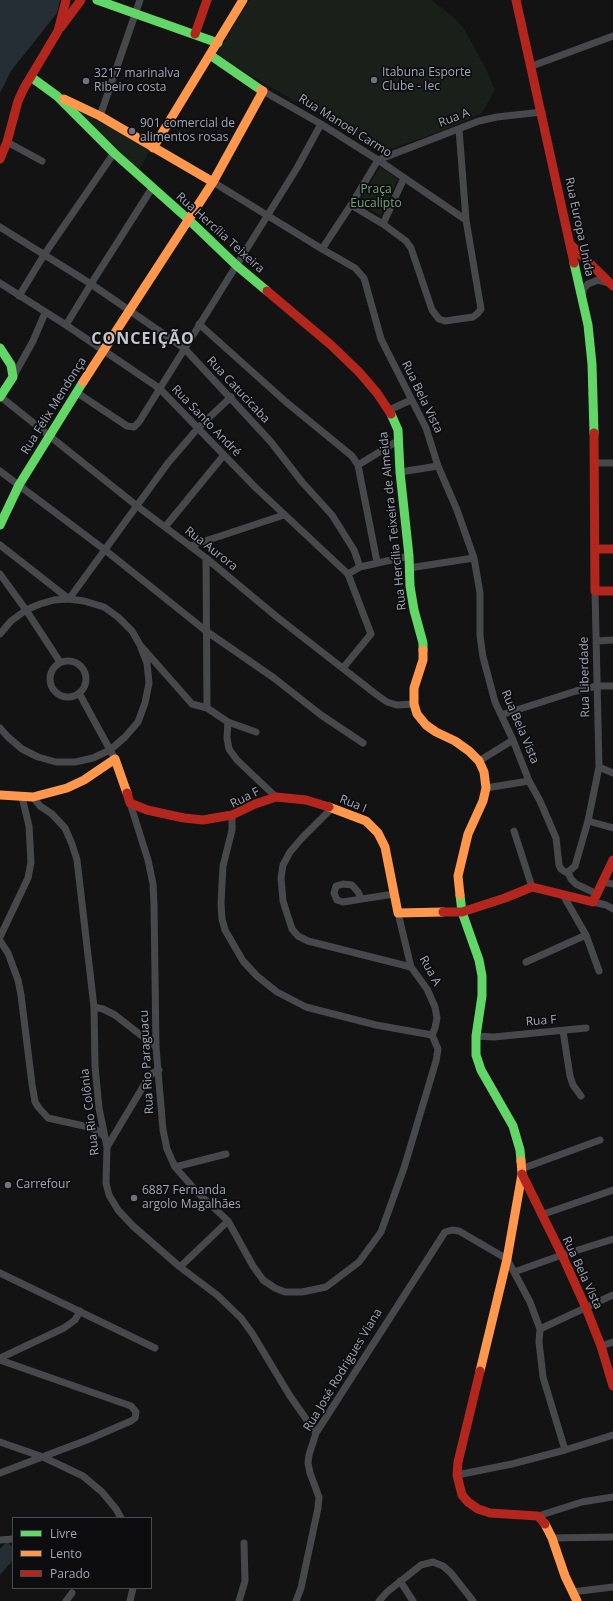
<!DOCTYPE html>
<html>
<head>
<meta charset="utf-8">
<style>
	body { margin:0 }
	#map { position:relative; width:613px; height:1601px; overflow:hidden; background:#131313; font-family:"Open Sans",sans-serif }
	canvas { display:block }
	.legend { position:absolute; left:12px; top:1517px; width:140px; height:72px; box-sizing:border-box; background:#0d0d0f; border:1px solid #494b52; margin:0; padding:5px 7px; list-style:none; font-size:12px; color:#a2a7b6 }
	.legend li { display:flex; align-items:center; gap:8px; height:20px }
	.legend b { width:20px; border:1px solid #494b52 }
</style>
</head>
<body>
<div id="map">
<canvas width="613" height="1601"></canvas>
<ul class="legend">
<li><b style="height:5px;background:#63d668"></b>Livre</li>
<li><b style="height:5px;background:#ff974d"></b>Lento</li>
<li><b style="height:5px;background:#b3261e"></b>Parado</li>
</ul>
</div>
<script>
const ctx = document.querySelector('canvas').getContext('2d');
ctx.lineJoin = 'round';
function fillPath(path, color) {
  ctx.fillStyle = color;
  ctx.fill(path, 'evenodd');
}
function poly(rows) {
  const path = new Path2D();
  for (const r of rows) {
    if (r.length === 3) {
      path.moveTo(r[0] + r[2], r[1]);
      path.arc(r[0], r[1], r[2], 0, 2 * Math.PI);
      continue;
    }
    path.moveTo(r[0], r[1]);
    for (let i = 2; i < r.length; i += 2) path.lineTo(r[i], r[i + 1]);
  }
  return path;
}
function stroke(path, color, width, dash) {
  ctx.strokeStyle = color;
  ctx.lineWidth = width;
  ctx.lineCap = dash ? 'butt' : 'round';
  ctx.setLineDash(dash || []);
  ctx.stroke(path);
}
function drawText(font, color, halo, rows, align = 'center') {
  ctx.font = font + ' "Open Sans",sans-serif';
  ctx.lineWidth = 3.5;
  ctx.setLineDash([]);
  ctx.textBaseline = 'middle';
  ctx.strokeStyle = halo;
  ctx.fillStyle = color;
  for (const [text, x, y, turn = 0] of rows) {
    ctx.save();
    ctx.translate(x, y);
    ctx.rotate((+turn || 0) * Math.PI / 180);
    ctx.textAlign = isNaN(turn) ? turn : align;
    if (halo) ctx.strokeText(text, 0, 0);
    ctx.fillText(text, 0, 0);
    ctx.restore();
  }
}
fillPath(poly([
	[249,0,431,0,452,16,464,29,486,69,495,90,482,113,444,130,394,148,379,150,372,148,357,139,355,134,323,119,322,114,309,106,305,107,220,58,219,50],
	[71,107,151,149,138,171],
	[380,167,398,179,381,216,359,202]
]), '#19201a');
fillPath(poly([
	[0,0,60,0,57,13,11,71,0,93],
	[7,1541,13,1548,13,1560,0,1575,0,1549]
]), '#252d35');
stroke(poly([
	[532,66,613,36],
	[263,91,321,124,378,160,466,220],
	[100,116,140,0],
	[7,142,42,161],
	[213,182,322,249,355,268,364,278,381,339,426,428,438,466,457,510,474,558,480,593,480,636,483,657,495,702,513,740,529,781,540,801,556,838,559,865,561,869,565,872,568,872,575,866,588,821,599,767,595,591],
	[351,205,383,224,406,241,411,248,432,310,439,319,445,321,473,317,477,314,481,309,466,220,459,129],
	[383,224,404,178],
	[0,227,91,284,184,348,271,442,302,482,332,515,354,550,360,567],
	[322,249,351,205,378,160,479,121,497,117,542,112],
	[0,283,66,325,159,388,255,487,348,574,371,634,343,668],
	[19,296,44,255,114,153],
	[582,296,584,288,588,284,598,280,609,283],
	[199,324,286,402,352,456,358,465,377,562],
	[66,325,91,284,152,188],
	[13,377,33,341,45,313],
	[76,392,127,426,134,427,139,422,297,168,321,124],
	[1,397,137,506,206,558,277,617,377,695,387,702,397,705,414,704],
	[389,410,411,400],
	[595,463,613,463],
	[358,465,399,440],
	[0,471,105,550,206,631,274,678,321,715,363,743],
	[400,472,438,466],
	[165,527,224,455],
	[0,545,69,599],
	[190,546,284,515],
	[206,558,207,708],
	[409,568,474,558],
	[0,574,26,610,60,662],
	[348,574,360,567,409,556],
	[69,599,168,463,198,428,231,397],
	[0,634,11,621,26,610,40,604,54,600,69,599,84,601,104,607,118,617,132,631,140,645,192,704,207,708,228,722,256,732],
	[597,641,613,640],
	[68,679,18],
	[79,693,115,759],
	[501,715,576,691,597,686,613,686],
	[228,722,227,738,229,749,237,760,276,797],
	[0,728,8,737,22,749,38,757,56,762,75,762,93,758,110,750,125,737,138,722,145,703,149,683,147,663,141,648],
	[479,761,513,740],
	[599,767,613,773],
	[486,788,529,781],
	[33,797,40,806,52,814,65,828,72,844,77,860,94,1007,95,1066,99,1108,107,1147,106,1183,109,1195,118,1210,133,1226,180,1267,217,1295,241,1318,252,1333,290,1396,316,1433],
	[130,803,148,860,153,884,154,904,156,1047,163,1130,167,1149,175,1167,198,1193,228,1221,253,1266,263,1280,275,1288,285,1292,302,1292,326,1287,359,1262,381,1232,404,1168,436,1061,438,1049,432,1035],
	[332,808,302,838,290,852,283,865,281,878,283,901,292,929,298,936,308,941,411,967],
	[232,815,232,830,223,866,221,903,222,919,225,930,243,961,257,976,277,992,306,1007,376,1025,432,1035],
	[588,821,613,828],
	[514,831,532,887],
	[568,872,571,879,576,884,597,894],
	[603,882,613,884],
	[563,895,586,935,599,971],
	[361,898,358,892,352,885,343,884,336,886,334,893,337,900,343,902,394,894],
	[593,902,606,905,613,909],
	[398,913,411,967,427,989,435,1007,437,1018,435,1028,432,1035],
	[0,937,28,878,31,862,29,826,22,797],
	[0,941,8,953,18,980,21,995,32,1084,35,1102,39,1108,48,1118,84,1126,96,1130,104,1136],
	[526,962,586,935],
	[94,1007,103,1009,115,1015,156,1047],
	[563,1031,570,1076,573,1085,581,1096],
	[476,1036,494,1037,586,1028],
	[107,1147,147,1080,151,1074,159,1070],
	[175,1167,226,1154],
	[521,1169,600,1140],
	[541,1215,613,1190],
	[180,1267,228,1221],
	[514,1272,530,1302,540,1329,539,1342,543,1377,565,1450],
	[0,1273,155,1348],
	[540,1329,613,1295],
	[601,1346,613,1342],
	[0,1358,64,1328,75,1320,80,1311],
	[0,1360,131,1406,136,1412,135,1418,131,1421,87,1440,0,1473],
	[0,1442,43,1457,83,1476,102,1492,116,1509,121,1518],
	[457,1475,512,1464,565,1450,613,1435],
	[538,1516,582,1502,613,1497],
	[552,1538,613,1537],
	[0,1540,13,1539],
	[400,1581,413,1601],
	[572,1592,613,1587],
	[66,1601,72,1593],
	[130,1601,133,1588],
	[239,1601,245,1581,244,1543],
	[296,1601,301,1588,318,1508,319,1497,310,1473,308,1463,309,1455,316,1433,445,1232,452,1230,459,1231,507,1259,514,1272,562,1255,613,1239],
	[379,1601,387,1592,421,1565,433,1562,443,1566,451,1573,473,1601]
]), '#46484c', 7);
stroke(poly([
	[97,0,218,43],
	[210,55,261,90],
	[31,77,57,96,114,153,188,219,236,265,267,291],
	[574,263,588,325,592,364,594,433],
	[0,348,11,365,13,377,0,397],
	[391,414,398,430,400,472,409,556,410,586,414,610,423,643,423,650],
	[0,525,19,485,83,382],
	[460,895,462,912,479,960,482,976,482,996,476,1036,476,1055,481,1070,513,1126,520,1150,521,1161]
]), '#63d668', 9);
stroke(poly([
	[64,99,100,116,213,182],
	[153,148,243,0],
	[83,382,213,182,263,91,261,90],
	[423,650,423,660,414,688,414,704,417,714,426,725,436,732,455,741,469,751,479,761,484,772,486,788,483,801,468,834,458,876,460,895],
	[0,795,33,797,67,788,84,780,115,759,127,793],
	[329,807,366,821,378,833,385,847,398,913,443,912],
	[480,1371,507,1259,522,1174,521,1161],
	[545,1524,552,1538,565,1576,577,1601]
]), '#ff974d', 9);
stroke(poly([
	[516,0,574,263],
	[61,27,81,0],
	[195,34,207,0],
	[0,159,7,142,18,101,24,88,58,31,66,0],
	[570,244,613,286],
	[267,291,331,345,359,372,377,393,391,414],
	[594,433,595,591,613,591],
	[596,549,613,549],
	[127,793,130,803,147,810,184,818,203,820,232,815,255,804,276,797,306,800,329,807],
	[443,912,462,912,505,898,532,887,593,902,613,860],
	[522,1174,562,1255,586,1308,601,1346,613,1386],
	[480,1371,458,1462,457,1475,462,1495,468,1502,478,1509,490,1513,538,1516,545,1524]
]), '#b3261e', 9);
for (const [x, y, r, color] of [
	[374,80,4,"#70737d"],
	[86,81,4,"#70737d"],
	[132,131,4,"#70737d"],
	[8,1185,4,"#70737d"],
	[134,1198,4,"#70737d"]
]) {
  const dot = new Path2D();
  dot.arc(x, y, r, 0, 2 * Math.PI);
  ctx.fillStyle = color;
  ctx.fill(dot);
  stroke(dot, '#0d0d0f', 1.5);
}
drawText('12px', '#a2a7b6', '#0d0d0f', [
	["Itabuna Esporte",382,73],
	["Clube - Iec",382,87],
	["3217 marinalva",94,74],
	["Ribeiro costa",94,88],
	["901 comercial de",140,124],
	["alimentos rosas",140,138],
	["Carrefour",16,1185],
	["6887 Fernanda",142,1191],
	["argolo Magalhães",142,1205]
], 'left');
drawText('12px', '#a2a7b6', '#0d0d0f', [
	["Rua A",454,118,-21],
	["Rua Manoel Carmo",345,126,32],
	["Rua Europa Unida",579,227,78],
	["Rua Hercília Teixeira",220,233,42],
	["Rua Catucicaba",238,390,47],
	["Rua Bela Vista",422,397,64],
	["Rua Félix Mendonça",54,406,-58],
	["Rua Santo André",206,421,46],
	["Rua Hercília Teixeira de Almeida",393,521,-96],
	["Rua Aurora",211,549,38],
	["Rua Liberdade",585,677,-91],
	["Rua Bela Vista",520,727,67],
	["Rua F",245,798,-27],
	["Rua I",353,804,22],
	["Rua A",430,971,61],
	["Rua F",541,1021,-4],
	["Rua Rio Paraguacu",147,1062,-93],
	["Rua Rio Colônia",90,1112,-97],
	["Rua Bela Vista",582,1273,65],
	["Rua José Rodrigues Viana",343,1370,-59]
]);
drawText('12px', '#76a37a', '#0d0d0f', [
	["Praça",376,190],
	["Eucalipto",376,204]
]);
ctx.letterSpacing = '1px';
drawText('bold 16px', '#c3c7d1', '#0d0d0f', [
	["CONCEIÇÃO",143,339]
]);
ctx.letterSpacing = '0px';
</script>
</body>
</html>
